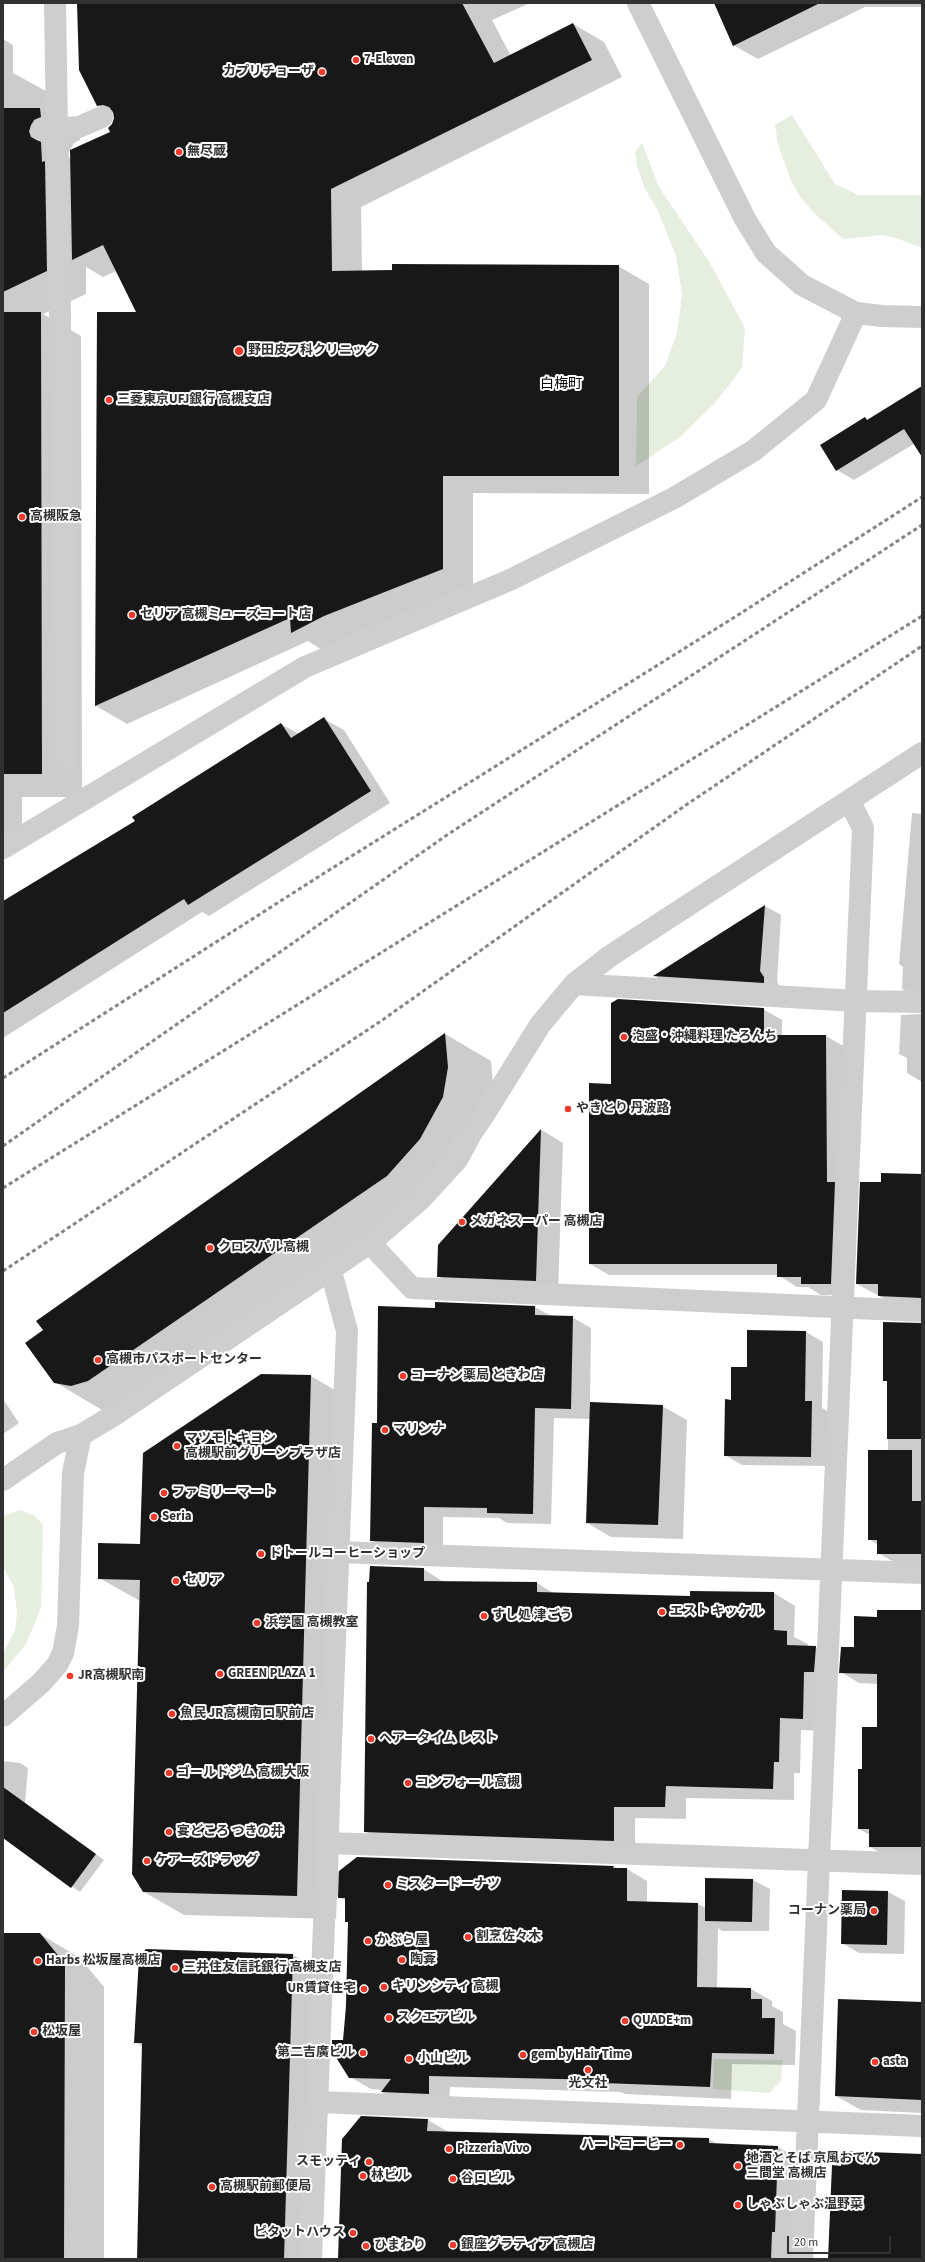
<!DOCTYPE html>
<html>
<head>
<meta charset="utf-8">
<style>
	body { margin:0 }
	#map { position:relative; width:925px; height:2262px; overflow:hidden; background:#fff; font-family:"Source Sans 3",sans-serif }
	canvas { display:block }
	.frame { position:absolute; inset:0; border:4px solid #313131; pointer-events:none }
	.scale { position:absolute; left:787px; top:2236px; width:104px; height:18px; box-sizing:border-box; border:2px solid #313131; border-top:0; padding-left:5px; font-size:12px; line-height:14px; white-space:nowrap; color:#313131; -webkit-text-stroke:3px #fff; paint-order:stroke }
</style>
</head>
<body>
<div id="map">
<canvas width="925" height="2262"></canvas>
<div class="frame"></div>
<div class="scale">20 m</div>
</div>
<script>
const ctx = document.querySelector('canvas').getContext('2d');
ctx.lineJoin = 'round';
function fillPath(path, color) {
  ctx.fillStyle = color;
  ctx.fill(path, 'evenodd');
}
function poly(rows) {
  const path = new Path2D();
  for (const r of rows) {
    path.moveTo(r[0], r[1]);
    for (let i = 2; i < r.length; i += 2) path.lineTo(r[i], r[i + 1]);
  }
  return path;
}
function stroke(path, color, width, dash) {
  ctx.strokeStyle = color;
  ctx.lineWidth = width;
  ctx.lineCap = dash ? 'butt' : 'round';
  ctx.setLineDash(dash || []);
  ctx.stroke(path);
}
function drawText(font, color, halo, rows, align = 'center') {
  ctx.font = font + ' "Source Sans 3","Noto Sans JP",sans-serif';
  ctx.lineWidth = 4;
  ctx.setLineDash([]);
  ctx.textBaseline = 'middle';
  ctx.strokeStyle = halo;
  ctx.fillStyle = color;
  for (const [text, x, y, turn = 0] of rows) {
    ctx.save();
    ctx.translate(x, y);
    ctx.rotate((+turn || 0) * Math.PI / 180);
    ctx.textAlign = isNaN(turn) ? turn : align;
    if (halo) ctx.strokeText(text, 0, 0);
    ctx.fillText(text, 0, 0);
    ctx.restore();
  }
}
fillPath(poly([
	[792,115,835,184,858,195,922,195,922,248,896,238,883,235,843,239,814,213,801,198,791,181,778,144,775,125],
	[642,143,659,187,710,263,745,328,742,368,715,403,680,437,636,466,637,397,665,366,677,333,682,295,676,256,657,209,645,189,637,166,635,152],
	[20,1510,35,1516,43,1525,41,1608,26,1644,3,1672,3,1653,15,1630,17,1613,14,1587,3,1567,3,1516],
	[714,2059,783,2060,781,2081,769,2093,713,2089]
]), '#e5eedf');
fillPath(poly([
	[78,3,530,3,492,20,511,56,573,24,604,42,622,77,361,207,362,271,618,266,649,284,649,494,473,493,473,586,355,634,322,650,308,641,127,724,96,706,98,313,138,313,116,271,103,277,86,267,86,294,43,314,81,336,82,797,22,797,22,841,3,841,3,39,13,45,13,73,55,96,55,118,80,132,80,140,74,143,68,154,71,161,111,132,115,115,98,105],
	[715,3,922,3,922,7,865,7,758,59,733,45],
	[922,387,922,439,854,480,837,470,865,419,868,421],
	[324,719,344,730,390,803,209,916,202,912,3,1038,3,902,136,822,281,724,299,734],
	[912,813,922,814,922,1000,902,989,903,967,899,964],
	[765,906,781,915,777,981,780,988,671,986,655,976],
	[763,1009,782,1020,782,1036,826,1036,845,1047,850,1295,821,1295,808,1287,797,1287,778,1275,609,1275,590,1264,612,1085],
	[922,1014,922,1082,907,1073,907,1058,899,1054,901,1015],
	[445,1034,491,1061,494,1094,489,1124,466,1166,433,1202,135,1407,102,1410,55,1382],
	[542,1130,563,1143,558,1293,460,1289,438,1276,439,1245],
	[922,1175,922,1309,900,1307,857,1284,882,1183],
	[436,1303,535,1307,551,1316,572,1317,591,1328,590,1403,662,1406,687,1420,683,1539,611,1537,587,1523,590,1419,554,1418,551,1524,507,1523,499,1518,443,1517,443,1553,390,1551,371,1540,378,1424,436,1309],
	[922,1324,922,1565,899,1565,878,1553,878,1545,869,1539,888,1451,888,1382,884,1380],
	[748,1331,806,1332,823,1342,822,1408,829,1412,828,1466,742,1465,725,1455,732,1401,748,1368],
	[311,1376,350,1399,338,1872,357,1858,613,1867,627,1869,647,1881,647,1902,698,1904,706,1908,753,1880,770,1889,769,1931,722,1931,718,1928,717,1988,751,1989,772,2001,772,2006,783,2012,783,2024,796,2031,795,2065,732,2064,731,2099,625,2094,621,2092,450,2087,449,2105,403,2103,382,2092,384,2090,371,2089,350,2077,344,2041,349,1923,346,1921,346,1901,337,1896,336,1919,184,1915,144,1892,140,1601,99,1578,141,1545],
	[3,1399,19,1423,3,1434],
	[423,1569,444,1582,537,1583,555,1594,691,1597,774,1593,795,1606,794,1637,808,1644,808,1647,815,1647,836,1659,824,1731,801,1730,800,1773,794,1773,794,1800,686,1798,686,1819,635,1818,635,1852,386,1843,365,1831],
	[922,1611,922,1857,888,1857,870,1847,870,1835,859,1829,863,1770,878,1728,878,1684,859,1683,841,1672,855,1648,878,1618],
	[3,1761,20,1763,28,1768,25,1803,104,1860,80,1892,3,1837],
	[843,1891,888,1892,905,1901,904,1954,859,1953,842,1943],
	[3,1934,40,1934,80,1958,104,1987,104,2259,3,2259],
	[147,1950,293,1955,320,1970,311,2259,138,2259,143,2047,135,2042],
	[922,2003,922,2113,861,2110,836,2096],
	[428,2120,450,2133,709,2139,718,2145,778,2147,802,2161,796,2259,339,2259]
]), '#0003');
fillPath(poly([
	[77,3,462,3,494,63,573,23,592,60,331,189,332,271,392,270,392,264,619,265,619,476,443,476,443,569,324,616,291,633,290,618,95,706,97,312,136,312,103,245,72,260,70,150,110,132,108,128,112,124,114,118,113,112,109,107,103,105,97,106,79,70],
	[714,3,820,3,733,46],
	[3,108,40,108,41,117,34,120,29,131,31,137,41,142,42,162,45,161,47,271,3,292],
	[3,312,41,312,42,774,3,774],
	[922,386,922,457,904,429,836,471,820,445,865,417,867,420],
	[324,717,371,791,188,905,184,899,3,1013,3,901,135,821,132,817,281,723,291,738],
	[765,905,760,971,764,977,764,983,653,976],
	[618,999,764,1008,764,1035,826,1035,827,1182,835,1182,831,1284,801,1284,801,1277,777,1277,777,1264,589,1264,589,1083,611,1084,611,1003],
	[445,1033,448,1067,443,1097,420,1139,387,1176,88,1381,71,1386,54,1383,25,1343,43,1330,36,1321],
	[541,1129,536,1281,437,1277,438,1245],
	[881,1173,922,1174,922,1298,878,1296,878,1284,856,1284,860,1182,881,1182],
	[435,1302,535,1306,535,1315,573,1316,571,1409,535,1408,533,1514,487,1513,487,1508,424,1507,424,1543,370,1541,372,1423,377,1423,378,1306,435,1308],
	[883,1322,922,1323,922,1439,887,1439,887,1381,883,1381],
	[747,1330,806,1331,805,1401,812,1401,811,1457,724,1456,725,1399,731,1400,731,1367,747,1367],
	[261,1374,311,1375,297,1896,143,1892,132,1874,140,1580,98,1579,98,1543,140,1544,143,1453],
	[590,1402,663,1405,658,1525,586,1523],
	[868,1450,912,1450,912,1501,922,1501,922,1554,877,1554,877,1540,868,1540],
	[370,1566,424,1568,424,1581,537,1582,537,1592,690,1596,690,1591,774,1592,774,1630,787,1631,787,1645,816,1646,814,1672,804,1672,803,1719,780,1718,779,1762,774,1762,773,1789,666,1786,665,1807,614,1807,614,1841,364,1832,367,1582,369,1582],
	[877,1610,922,1610,922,1847,869,1847,869,1829,858,1829,858,1769,862,1769,862,1727,877,1727,877,1674,839,1673,841,1647,854,1647,854,1616,877,1617],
	[3,1787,96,1854,71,1888,3,1838],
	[357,1857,614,1866,613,1868,627,1868,627,1901,698,1903,697,1987,751,1988,751,1999,762,1999,762,2018,775,2018,774,2054,712,2053,710,2087,603,2083,603,2080,429,2076,429,2094,381,2092,391,2079,349,2078,332,2051,332,2040,343,2040,346,2007,348,1922,345,1922,345,1898,338,1898,339,1871],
	[705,1878,753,1879,752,1922,705,1921],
	[842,1890,888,1891,887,1945,841,1944],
	[3,1933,40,1933,65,1964,64,2259,3,2259],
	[146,1949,293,1954,284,2259,137,2259,142,2043,134,2043,139,1957],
	[838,1999,922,2002,922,2100,835,2096],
	[361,2116,428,2119,427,2131,709,2138,709,2143,778,2146,775,2232,772,2232,771,2259,338,2259,342,2139],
	[842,2151,922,2154,922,2259,828,2259,832,2165,841,2166]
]), '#181818');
stroke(poly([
	[55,3,67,759],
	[638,3,745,219,766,253,802,285,856,313,882,316,922,317],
	[3,848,305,667,512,579,674,498,753,451,816,400,856,313],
	[574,984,856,1001,922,1002],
	[370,1243,412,1288,922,1311],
	[3,1480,57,1443,81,1435,116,1414,370,1243,421,1199,443,1173,482,1118,540,1025,574,984,610,956,922,753],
	[339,1552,922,1573],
	[3,1716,41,1683,57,1665,63,1653,68,1626,73,1473,81,1435],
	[328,1843,922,1864],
	[318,2102,922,2126],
	[311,2259,347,1331,331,1271],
	[802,2259,863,828,850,802]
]), '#cecece', 22);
stroke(poly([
	[3,1078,326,872,738,615,922,497],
	[3,1146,447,835,922,525],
	[3,1188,922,616],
	[3,1271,381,1021,686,805,922,646]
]), '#868686', 3, [4, 3]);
stroke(poly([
	[41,130,79,127,102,117]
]), '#cecece', 22);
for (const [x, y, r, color] of [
	[356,60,4,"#ee3a2c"],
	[322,72,4,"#ee3a2c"],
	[179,152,4,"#ee3a2c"],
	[239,351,5,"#ee3a2c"],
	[109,400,4,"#ee3a2c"],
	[22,517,4,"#ee3a2c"],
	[132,615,4,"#ee3a2c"],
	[624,1037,4,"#ee3a2c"],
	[568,1109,4,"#ee3a2c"],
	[462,1222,4,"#ee3a2c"],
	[210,1248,4,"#ee3a2c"],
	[98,1360,4,"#ee3a2c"],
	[403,1376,4,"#ee3a2c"],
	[385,1430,4,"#ee3a2c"],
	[177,1446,4,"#ee3a2c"],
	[164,1493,4,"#ee3a2c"],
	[154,1517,4,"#ee3a2c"],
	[261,1554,4,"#ee3a2c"],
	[176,1581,4,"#ee3a2c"],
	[662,1612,4,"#ee3a2c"],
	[484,1616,4,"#ee3a2c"],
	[257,1623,4,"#ee3a2c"],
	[220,1674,4,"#ee3a2c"],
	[70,1676,4,"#ee3a2c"],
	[172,1714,4,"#ee3a2c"],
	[371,1739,4,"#ee3a2c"],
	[169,1773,4,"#ee3a2c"],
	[408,1783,4,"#ee3a2c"],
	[169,1832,4,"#ee3a2c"],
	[147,1861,4,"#ee3a2c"],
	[388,1885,4,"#ee3a2c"],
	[874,1911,4,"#ee3a2c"],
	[468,1937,4,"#ee3a2c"],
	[368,1941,4,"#ee3a2c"],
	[402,1960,4,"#ee3a2c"],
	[38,1961,4,"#ee3a2c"],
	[175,1968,4,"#ee3a2c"],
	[384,1987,4,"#ee3a2c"],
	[364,1989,4,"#ee3a2c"],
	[389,2018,4,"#ee3a2c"],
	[625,2021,4,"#ee3a2c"],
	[34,2032,4,"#ee3a2c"],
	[363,2053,4,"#ee3a2c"],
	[523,2055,4,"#ee3a2c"],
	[409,2059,4,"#ee3a2c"],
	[875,2062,4,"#ee3a2c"],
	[588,2070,4,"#ee3a2c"],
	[680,2145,4,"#ee3a2c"],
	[449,2149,4,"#ee3a2c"],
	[369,2162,4,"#ee3a2c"],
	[738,2166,4,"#ee3a2c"],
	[363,2176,4,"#ee3a2c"],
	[453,2179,4,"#ee3a2c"],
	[212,2187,4,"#ee3a2c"],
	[738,2205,4,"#ee3a2c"],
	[353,2233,4,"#ee3a2c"],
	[453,2245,4,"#ee3a2c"],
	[366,2246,4,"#ee3a2c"]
]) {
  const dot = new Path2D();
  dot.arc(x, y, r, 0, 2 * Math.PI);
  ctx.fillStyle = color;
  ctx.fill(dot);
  stroke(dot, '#fff', 1.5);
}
drawText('bold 13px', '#313131', '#fff', [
	["7-Eleven",364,60],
	["カプリチョーザ",314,72,"right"],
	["無尽蔵",187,152],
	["野田皮フ科クリニック",248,351],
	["三菱東京UFJ銀行 高槻支店",117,400],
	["高槻阪急",30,517],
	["セリア 高槻ミューズコート店",140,615],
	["泡盛・沖縄料理 たろんち",632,1037],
	["やきとり 丹波路",576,1109],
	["メガネスーパー 高槻店",470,1222],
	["クロスパル高槻",218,1248],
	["高槻市パスポートセンター",106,1360],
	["コーナン薬局 ときわ店",411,1376],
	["マリンナ",393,1430],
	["マツモトキヨシ",185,1439],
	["高槻駅前グリーンプラザ店",185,1454],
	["ファミリーマート",172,1493],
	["Seria",162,1517],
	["ドトールコーヒーショップ",269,1554],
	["セリア",184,1581],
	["エスト キッケル",670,1612],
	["すし処 津ごう",492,1616],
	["浜学園 高槻教室",265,1623],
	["GREEN PLAZA 1",228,1674],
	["JR高槻駅南",78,1676],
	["魚民 JR高槻南口駅前店",180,1714],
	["ヘアータイム レスト",379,1739],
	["ゴールドジム 高槻大阪",177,1773],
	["コンフォール高槻",416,1783],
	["宴どころ つきの井",177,1832],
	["ケアーズドラッグ",155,1861],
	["ミスタードーナツ",396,1885],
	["コーナン薬局",866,1911,"right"],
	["割烹佐々木",476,1937],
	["かぶら屋",376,1941],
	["陶葊",410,1960],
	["Harbs 松坂屋高槻店",46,1961],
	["三井住友信託銀行 高槻支店",183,1968],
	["キリンシティ 高槻",392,1987],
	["UR賃貸住宅",356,1989,"right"],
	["スクエアビル",397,2018],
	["QUADE+m",633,2021],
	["松坂屋",42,2032],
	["第二吉廣ビル",355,2053,"right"],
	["gem by Hair Time",531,2055],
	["小山ビル",417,2059],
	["asta",883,2062],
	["光文社",588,2084,"center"],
	["ハートコーヒー",672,2145,"right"],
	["Pizzeria Vivo",457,2149],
	["地酒とそば 京風おでん",746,2159],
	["三間堂 高槻店",746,2174],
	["スモッティ",361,2162,"right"],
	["林ビル",371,2176],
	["谷口ビル",461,2179],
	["高槻駅前郵便局",220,2187],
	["しゃぶしゃぶ温野菜",746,2205],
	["ピタットハウス",345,2233,"right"],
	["銀座グラティア 高槻店",461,2245],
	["ひまわり",374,2246]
], 'left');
drawText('14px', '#000', '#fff', [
	["白梅町",561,385]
]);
</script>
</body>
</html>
